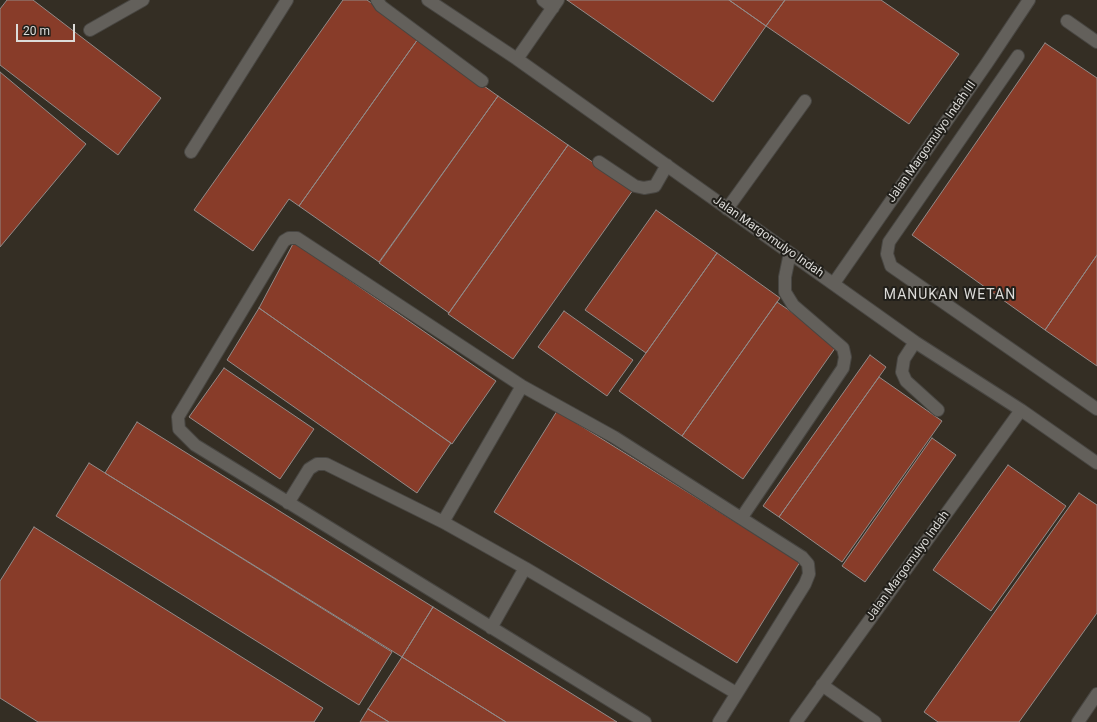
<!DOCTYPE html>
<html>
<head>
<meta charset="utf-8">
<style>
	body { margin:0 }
	#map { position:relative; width:1097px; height:722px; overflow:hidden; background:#2b2824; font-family:Roboto,sans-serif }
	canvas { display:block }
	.scale { position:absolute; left:16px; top:24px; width:59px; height:18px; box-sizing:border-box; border:2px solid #dddcd9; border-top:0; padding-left:5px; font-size:12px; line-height:14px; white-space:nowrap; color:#dddcd9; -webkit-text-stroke:3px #211f1a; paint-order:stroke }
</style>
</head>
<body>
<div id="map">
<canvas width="1097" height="722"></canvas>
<div class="scale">20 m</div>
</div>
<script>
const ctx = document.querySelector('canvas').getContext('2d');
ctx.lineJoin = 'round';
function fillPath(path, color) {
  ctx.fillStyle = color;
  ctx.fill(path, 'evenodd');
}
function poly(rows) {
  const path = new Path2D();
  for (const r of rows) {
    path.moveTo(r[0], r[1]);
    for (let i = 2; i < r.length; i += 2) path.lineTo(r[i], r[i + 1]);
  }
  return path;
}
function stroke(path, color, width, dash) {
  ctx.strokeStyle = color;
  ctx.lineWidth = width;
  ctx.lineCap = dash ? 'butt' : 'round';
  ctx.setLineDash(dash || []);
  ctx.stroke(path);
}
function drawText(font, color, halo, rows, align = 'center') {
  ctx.font = font + ' Roboto,sans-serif';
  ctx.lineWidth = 4;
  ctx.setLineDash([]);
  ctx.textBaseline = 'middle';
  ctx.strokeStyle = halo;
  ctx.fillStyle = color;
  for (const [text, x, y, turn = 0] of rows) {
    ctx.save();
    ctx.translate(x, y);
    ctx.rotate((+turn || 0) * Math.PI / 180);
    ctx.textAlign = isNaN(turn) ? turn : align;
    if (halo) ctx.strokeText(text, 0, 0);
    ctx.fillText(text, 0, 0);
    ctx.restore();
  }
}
fillPath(poly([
	[0,0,1097,0,1097,722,0,722]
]), '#342e24');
const building = poly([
	[7,0,33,0,161,98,118,155,0,65,0,9,7,0],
	[343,0,367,0,409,30,418,39,299,206,289,199,253,251,194,210,343,0],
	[567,0,729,0,766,26,713,102,567,0],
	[729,0,785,0,766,26,729,0],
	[785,0,881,0,959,54,909,124,766,26,785,0],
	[418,39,498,96,379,262,299,206,418,39],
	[1045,43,1097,78,1097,255,1045,330,912,235,1045,43],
	[0,72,86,144,0,247,0,72],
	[498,96,568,145,449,313,379,263,498,96],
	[568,145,633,190,513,359,448,314,568,145],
	[656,210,717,253,646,353,585,310,656,210],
	[294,242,496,381,452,444,259,308,294,242],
	[717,253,780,298,682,436,619,391,717,253],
	[1097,255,1097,366,1045,330,1097,255],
	[777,302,838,344,743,479,682,436,777,302],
	[259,308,451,443,417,493,227,360,259,308],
	[564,311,633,360,607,396,538,347,564,311],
	[870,355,886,367,779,517,763,506,870,355],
	[224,368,314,429,280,479,189,417,224,368],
	[879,377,942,421,842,562,779,517,879,377],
	[557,411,800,562,737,663,494,512,557,411],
	[137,422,433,607,402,657,105,473,137,422],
	[932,438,956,455,865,582,842,566,932,438],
	[89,463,392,652,359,705,56,516,89,463],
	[1008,465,1066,506,991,611,933,570,1008,465],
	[1079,493,1097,505,1097,613,1019,722,938,722,924,712,1079,493],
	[34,527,323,708,314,722,38,722,0,698,0,581,34,527],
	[433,607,617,722,506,722,402,657,433,607],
	[402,657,506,722,389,722,368,709,402,657],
	[368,709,389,722,360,722,368,709]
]);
fillPath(building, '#883c29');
stroke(building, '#928a88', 1);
const minor = poly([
	[377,0,381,6,482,81],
	[428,0,517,59,915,342,1021,410,1097,463],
	[543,0,553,8],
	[1067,21,1097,42],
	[90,30,143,0],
	[1018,56,889,242,887,254,891,266,1097,409],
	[517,59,558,0],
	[191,152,287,0],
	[599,162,635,186,644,188,655,186,667,165],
	[727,209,805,101],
	[834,283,987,63,1029,0],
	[915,342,904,359,902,372,906,381,938,410],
	[522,386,443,522,525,568],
	[288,503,309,469,317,464,326,464,443,522],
	[742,517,843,368,845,357,843,348,793,305,785,292,785,277,790,253],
	[491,628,525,568,736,693],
	[822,685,875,722],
	[645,722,195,445,179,429,178,417,284,241,289,238,297,238,522,386,614,437,802,557,808,564,809,574,805,584,719,722],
	[796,722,1021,410],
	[1078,722,1097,694]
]);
stroke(minor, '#484642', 14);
stroke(minor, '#63605b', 12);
drawText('12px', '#dddcd9', '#211f1a', [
	["Jalan Margomulyo Indah III",932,142,-55],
	["Jalan Margomulyo Indah",768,237,35],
	["Jalan Margomulyo Indah",908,566,-54]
]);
ctx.letterSpacing = '1px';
drawText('14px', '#dddcd9', '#211f1a', [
	["MANUKAN WETAN",950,295]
]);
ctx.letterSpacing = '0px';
</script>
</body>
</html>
